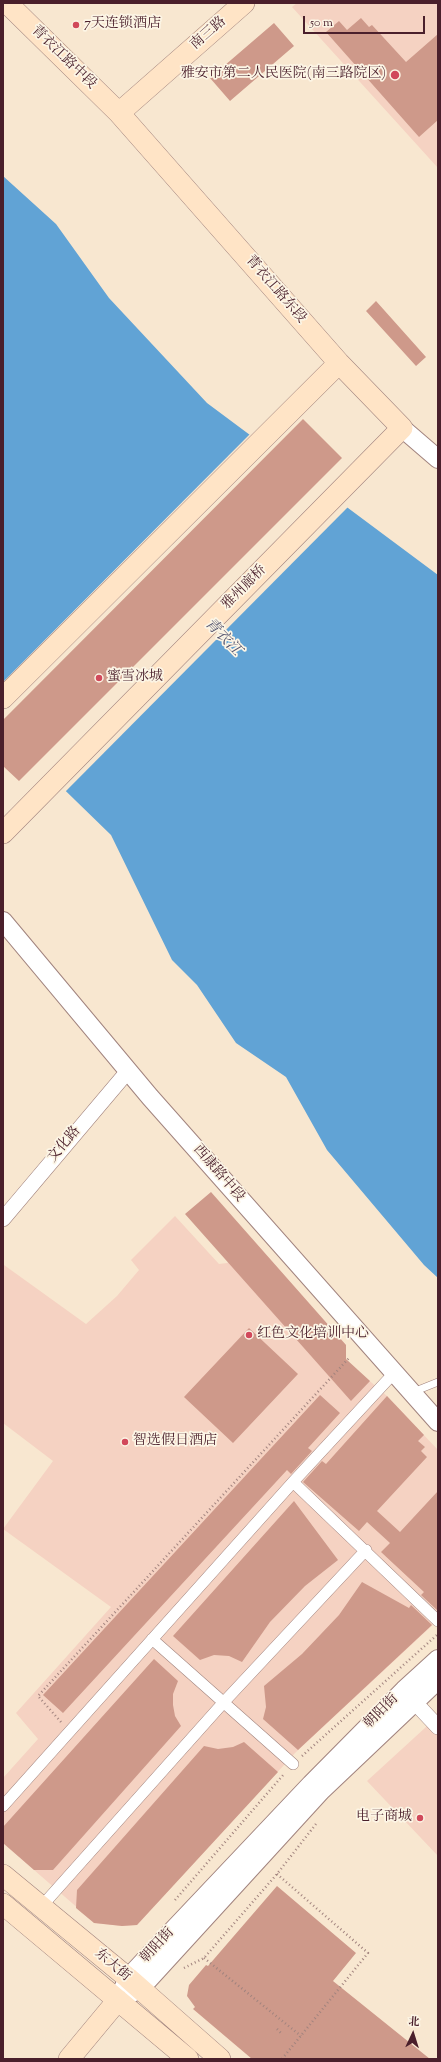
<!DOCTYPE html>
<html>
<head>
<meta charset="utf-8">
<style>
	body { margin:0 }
	#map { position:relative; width:441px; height:2062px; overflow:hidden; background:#f8e7d0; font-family:"Sorts Mill Goudy","Noto Serif SC",serif }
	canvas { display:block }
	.frame { position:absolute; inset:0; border:4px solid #4a1f2b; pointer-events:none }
	.north { position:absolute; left:393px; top:2014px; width:40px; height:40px; -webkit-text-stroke:3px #fcf5e5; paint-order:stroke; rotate:4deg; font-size:11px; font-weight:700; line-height:16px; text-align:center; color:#4a1f2b }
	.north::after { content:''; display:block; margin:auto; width:14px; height:18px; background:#4a1f2b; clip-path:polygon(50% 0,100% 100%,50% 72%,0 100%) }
	.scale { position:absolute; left:303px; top:16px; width:122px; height:18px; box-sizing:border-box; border:2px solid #4a1f2b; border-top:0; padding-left:5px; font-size:12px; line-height:14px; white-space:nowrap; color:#4a1f2b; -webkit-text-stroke:3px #fcf5e5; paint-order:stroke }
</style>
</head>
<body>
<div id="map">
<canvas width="441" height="2062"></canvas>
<div class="frame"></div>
<div class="north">北</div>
<div class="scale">50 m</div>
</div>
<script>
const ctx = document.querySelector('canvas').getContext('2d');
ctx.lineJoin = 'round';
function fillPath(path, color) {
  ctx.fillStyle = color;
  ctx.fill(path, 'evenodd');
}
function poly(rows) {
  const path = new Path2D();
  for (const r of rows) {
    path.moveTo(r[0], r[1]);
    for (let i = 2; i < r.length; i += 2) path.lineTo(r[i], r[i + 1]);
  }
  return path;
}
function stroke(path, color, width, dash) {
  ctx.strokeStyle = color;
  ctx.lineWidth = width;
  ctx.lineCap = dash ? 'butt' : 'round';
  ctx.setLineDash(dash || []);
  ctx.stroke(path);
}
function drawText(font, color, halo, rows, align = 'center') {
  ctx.font = font + ' "Sorts Mill Goudy","Noto Serif SC",serif';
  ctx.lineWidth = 3.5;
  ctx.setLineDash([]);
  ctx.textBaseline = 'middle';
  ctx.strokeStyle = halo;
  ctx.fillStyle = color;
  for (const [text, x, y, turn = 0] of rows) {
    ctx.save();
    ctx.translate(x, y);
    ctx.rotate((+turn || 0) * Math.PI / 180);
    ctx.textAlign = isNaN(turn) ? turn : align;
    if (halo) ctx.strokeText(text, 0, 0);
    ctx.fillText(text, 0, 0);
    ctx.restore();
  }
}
fillPath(poly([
	[297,3,438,3,438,168,292,7],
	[175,1216,219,1264,227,1263,253,1240,346,1345,346,1350,342,1354,342,1357,387,1396,438,1450,438,1620,295,1753,137,1925,122,1926,95,1923,3,1843,3,1778,38,1739,16,1713,111,1607,3,1529,53,1461,3,1423,3,1267,4,1265,86,1324,117,1296,139,1270,131,1260],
	[438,1716,438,1856,367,1781]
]), '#f5d2c2');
fillPath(poly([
	[3,176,56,224,109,298,207,403,438,575,438,1278,424,1265,327,1150,286,1077,236,1043,197,985,172,960,111,835,3,730]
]), '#61a3d5');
fillPath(poly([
	[251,433,349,506,64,793,3,733,3,682]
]), '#f8e7d0');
fillPath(poly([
	[361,18,369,27,372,25,406,62,438,34,438,120,419,137,326,32,339,21,347,30],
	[274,23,294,46,230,101,210,78],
	[376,301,426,357,416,366,366,311],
	[303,419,342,458,19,781,3,766,3,720],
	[211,1192,346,1345,346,1359,370,1381,351,1401,185,1214],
	[249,1328,298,1374,233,1443,184,1397],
	[320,1395,340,1413,308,1448,312,1451,291,1474,287,1470,63,1713,43,1695],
	[387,1396,424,1435,418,1441,425,1447,421,1451,427,1457,377,1511,400,1532,438,1491,438,1611,421,1595,424,1592,381,1552,390,1543,367,1522,359,1531,303,1482,322,1461,326,1464],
	[294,1501,338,1560,305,1586,270,1622,242,1662,229,1656,214,1655,200,1660,173,1636],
	[362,1582,409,1608,411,1605,432,1625,298,1750,263,1719,266,1707,264,1686,302,1654,339,1615],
	[154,1659,178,1681,173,1694,173,1705,175,1716,181,1726,53,1870,34,1870,3,1843,3,1827],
	[244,1742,278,1772,137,1925,122,1926,94,1923,76,1908,77,1890,204,1746,218,1749,233,1747],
	[277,1886,356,1953,333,1981,430,2059,252,2059,193,2009,195,2007,187,1996,189,1985,206,1965,208,1966]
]), '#ce998a');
const service = poly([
	[413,1392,438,1382]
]);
const pedestrian = poly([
	[293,1482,438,1621],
	[152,1639,293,1764],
	[3,1806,293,1482,394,1373],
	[41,1907,223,1703,366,1550]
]);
const minor = poly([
	[3,1219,128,1071],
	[407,1694,438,1727]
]);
const tertiary = poly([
	[402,428,438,459],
	[3,921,150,1097,438,1422],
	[128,1995,140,1989,321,1791,438,1680],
	[118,2000,128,1978,155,1949,311,1784,404,1690,438,1659]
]);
const secondary = poly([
	[119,113,244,3],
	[3,698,339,363],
	[3,833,402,428,339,363,119,113,7,3],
	[3,1875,128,1978,220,2059],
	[3,1904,188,2059],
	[69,2059,118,2000]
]);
stroke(service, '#a1837e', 8);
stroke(pedestrian, '#a1837e', 12);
stroke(minor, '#a1837e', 16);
stroke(tertiary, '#a1837e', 20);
stroke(secondary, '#a1837e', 22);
stroke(poly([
	[61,1722,38,1696,349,1358],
	[302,1756,438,1634],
	[277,1874,368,1953,282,2059],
	[175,1900,284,1774],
	[204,1958,301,2036],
	[184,1968,204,1958,277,1874,316,1824],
	[277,2029,282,2034]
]), '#a1837e', 2.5, [1, 3]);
stroke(service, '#fff', 7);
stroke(pedestrian, '#fff', 11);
stroke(minor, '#fff', 15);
stroke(tertiary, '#fff', 18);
stroke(secondary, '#ffe4c6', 21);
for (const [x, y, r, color] of [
	[76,25,4,"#d1495b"],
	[395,75,5,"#d1495b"],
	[99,678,4,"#d1495b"],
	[249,1335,4,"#d1495b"],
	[125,1442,4,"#d1495b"],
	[420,1818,4,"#d1495b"]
]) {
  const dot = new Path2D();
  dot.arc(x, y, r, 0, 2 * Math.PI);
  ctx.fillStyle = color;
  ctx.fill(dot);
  stroke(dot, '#fcf5e5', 1.5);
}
drawText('14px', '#4a1f2b', '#fcf5e5', [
	["7天连锁酒店",84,25],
	["雅安市第二人民医院(南三路院区)",386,75,"right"],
	["蜜雪冰城",107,678],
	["红色文化培训中心",257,1335],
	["智选假日酒店",133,1442],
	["电子商城",412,1818,"right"]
], 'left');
drawText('14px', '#4a1f2b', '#fcf5e5', [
	["南三路",209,34,-41],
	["青衣江路中段",63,58,44],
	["青衣江路东段",275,290,49],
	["雅州廊桥",245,588,-45],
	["文化路",65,1145,-50],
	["西康路中段",218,1174,49],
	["朝阳街",382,1712,-45],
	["朝阳街",158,1946,-47],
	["东大街",112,1966,40]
]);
drawText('italic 15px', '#53546f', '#fcf5e5', [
	["青衣江",222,638,46]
]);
</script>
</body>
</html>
